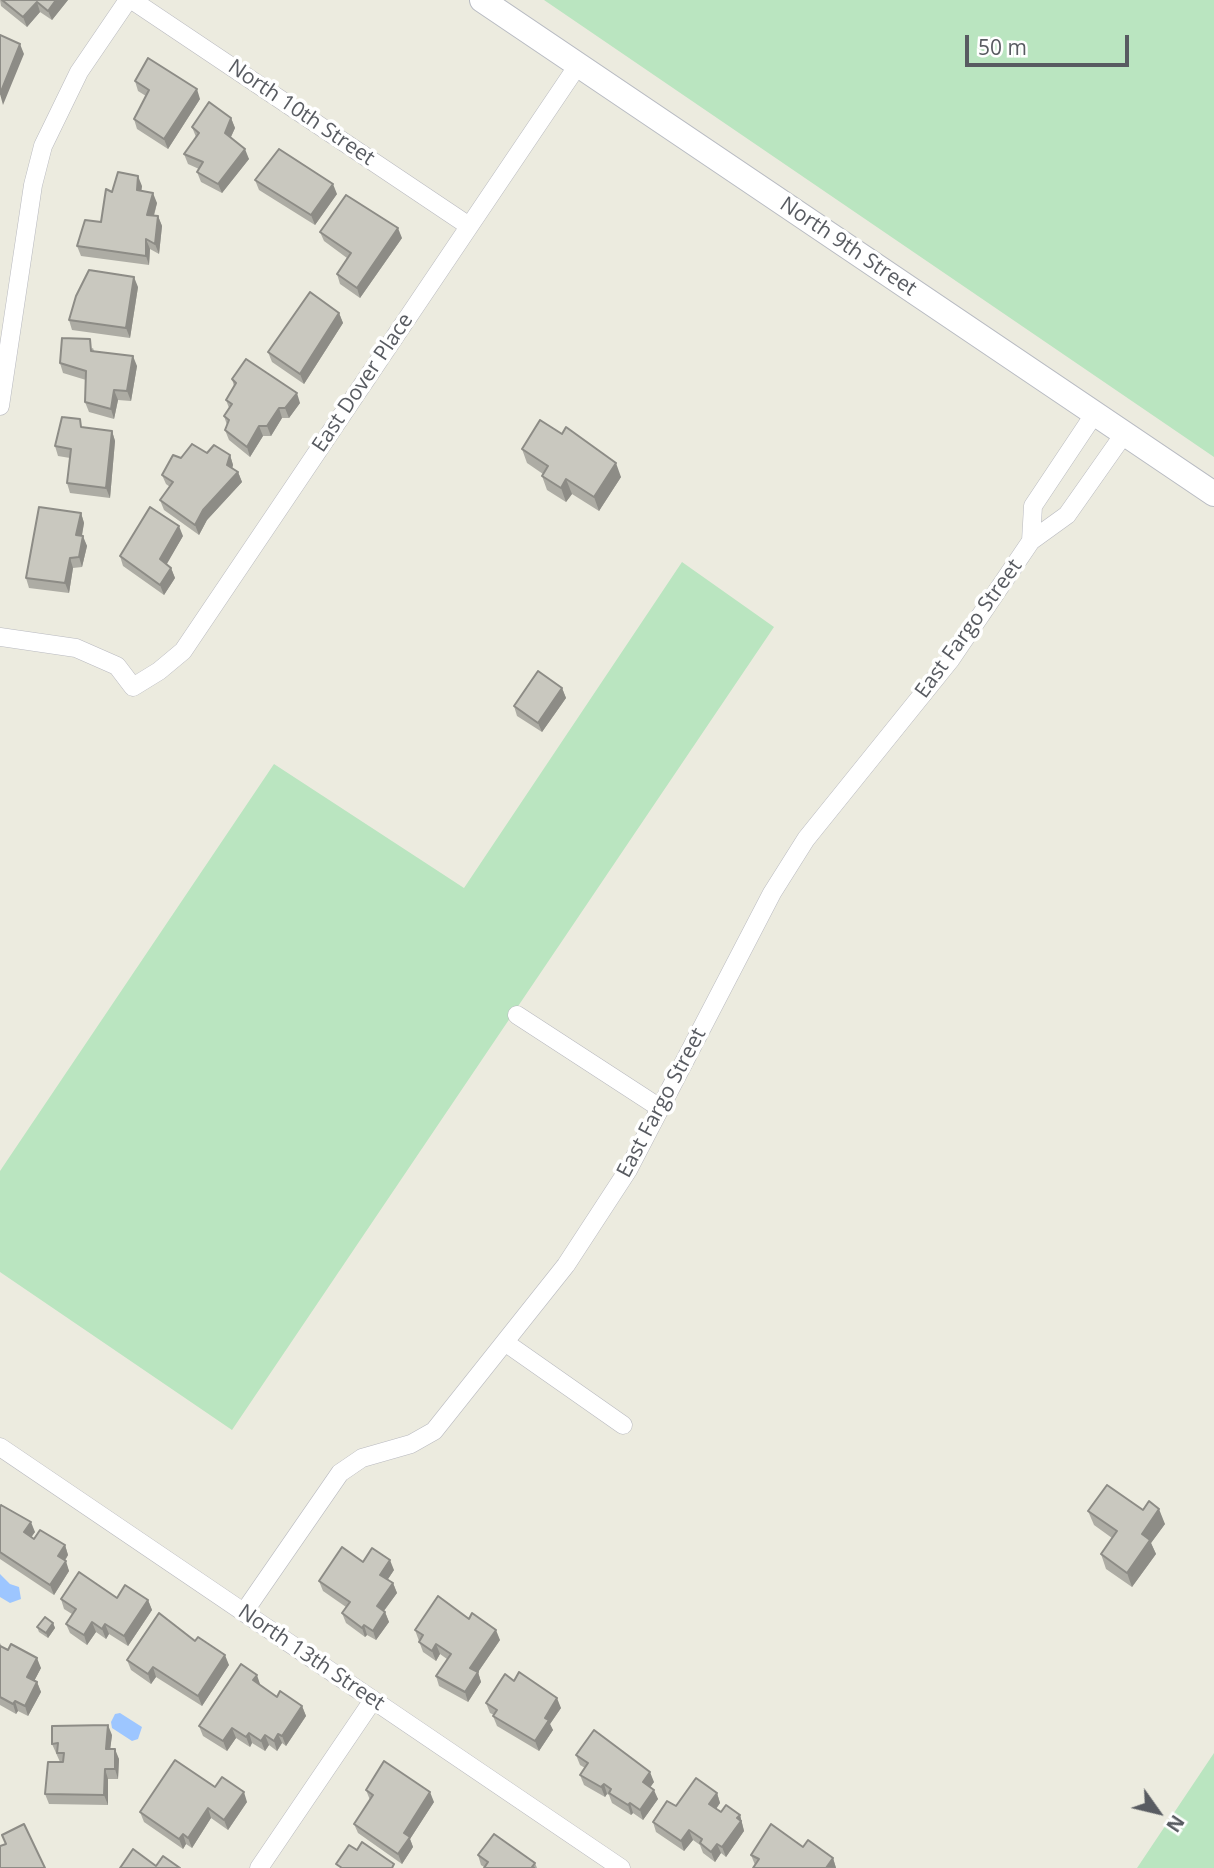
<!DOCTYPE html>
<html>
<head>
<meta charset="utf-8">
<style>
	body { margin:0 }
	#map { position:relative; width:1214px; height:1868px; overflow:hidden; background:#ecebdf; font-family:"Open Sans",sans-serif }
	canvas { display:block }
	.north { position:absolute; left:1123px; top:1777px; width:70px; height:70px; -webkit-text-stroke:5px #fff; paint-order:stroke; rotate:124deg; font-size:19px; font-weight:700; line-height:28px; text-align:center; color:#585b61 }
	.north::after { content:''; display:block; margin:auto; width:24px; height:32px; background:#585b61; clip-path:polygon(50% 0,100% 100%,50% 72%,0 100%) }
	.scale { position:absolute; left:965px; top:35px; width:164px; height:32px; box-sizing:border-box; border:4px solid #585b61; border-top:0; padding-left:9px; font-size:21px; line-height:24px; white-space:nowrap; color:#585b61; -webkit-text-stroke:5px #fff; paint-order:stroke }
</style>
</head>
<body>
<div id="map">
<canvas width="1214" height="1868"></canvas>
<div class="north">N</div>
<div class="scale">50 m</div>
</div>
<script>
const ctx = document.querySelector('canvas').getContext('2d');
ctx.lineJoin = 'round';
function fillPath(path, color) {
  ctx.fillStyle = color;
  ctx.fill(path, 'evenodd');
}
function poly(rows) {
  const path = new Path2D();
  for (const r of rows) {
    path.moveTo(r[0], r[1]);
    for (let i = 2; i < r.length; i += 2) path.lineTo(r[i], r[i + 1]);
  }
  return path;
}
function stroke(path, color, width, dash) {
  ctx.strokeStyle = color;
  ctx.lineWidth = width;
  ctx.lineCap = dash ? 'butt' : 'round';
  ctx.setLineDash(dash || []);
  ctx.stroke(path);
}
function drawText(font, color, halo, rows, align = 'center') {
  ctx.font = font + ' "Open Sans",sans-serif';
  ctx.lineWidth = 7;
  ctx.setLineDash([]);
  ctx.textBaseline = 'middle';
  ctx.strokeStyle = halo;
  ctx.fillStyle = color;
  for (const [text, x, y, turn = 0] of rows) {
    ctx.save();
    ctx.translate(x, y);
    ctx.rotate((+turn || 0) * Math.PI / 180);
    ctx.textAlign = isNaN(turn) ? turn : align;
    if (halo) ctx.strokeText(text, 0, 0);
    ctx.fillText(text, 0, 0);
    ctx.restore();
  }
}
fillPath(poly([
	[544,0,1214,0,1214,457],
	[682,562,774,627,232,1430,0,1272,0,1171,274,764,464,888],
	[1214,1753,1214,1868,1137,1868]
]), '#bae5c0');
fillPath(poly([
	[0,1574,10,1584,19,1587,21,1599,10,1603,0,1597],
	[120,1713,142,1727,138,1739,132,1741,112,1728,111,1722,115,1714]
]), '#9dc6ff');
const street = poly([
	[132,0,469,226],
	[0,406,33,185,43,146,79,72,128,0],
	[1031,541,1033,506,1095,413],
	[0,637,76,648,117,666,133,687,159,671,183,651,578,65],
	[517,1015,660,1108],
	[506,1343,623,1425],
	[0,1447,621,1868],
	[244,1612,340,1473,362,1458,411,1444,434,1431,566,1265,628,1170,772,893,806,839,951,659,1031,541,1067,515,1124,434],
	[259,1868,373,1700]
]);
const secondary = poly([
	[482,0,1214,494]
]);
stroke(street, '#b8b9bf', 19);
stroke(secondary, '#b8bbc2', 26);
stroke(street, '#fff', 18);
stroke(secondary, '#fff', 24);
fillPath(poly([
	[0,0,68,0,52,20,40,12,27,27,1,6],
	[135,81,200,99,168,149,137,129,134,119,146,96,138,91],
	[231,118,235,128,231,137,249,159,222,193,201,182,197,172,199,169,188,164,184,154,196,137,192,127],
	[255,180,337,194,315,225,259,190],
	[142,186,141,191,157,203,154,216,158,216,162,226,159,254,150,249,149,265,81,256,77,246,101,222,112,192],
	[320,232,402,238,360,298,340,284,337,274,347,258,324,241],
	[138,287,130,338,72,330,69,320],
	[339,313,343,323,304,384,272,362,268,352],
	[93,348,94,351,137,366,131,401,118,400,114,419,89,412,85,402,86,380,63,373,60,363],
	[232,379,300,403,289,418,282,418,271,436,263,436,250,457,229,440,225,430,227,425,224,416,229,408,226,400,234,386],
	[83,428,112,431,115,441,110,498,70,493,67,483,70,458,58,456,55,446],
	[522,449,621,477,599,511,572,494,566,502,547,490,542,476,543,474,527,463],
	[207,453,230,455,233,465,232,469,238,472,242,482,207,520,199,535,164,510,160,500,170,487,166,484,162,475],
	[81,513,84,523,82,536,87,546,82,567,73,568,69,593,29,588,26,578],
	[183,536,166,564,171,568,175,578,164,595,123,566,120,556],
	[562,688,566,698,542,732,517,716,514,706],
	[0,1507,35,1532,31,1537,34,1539,65,1545,68,1555,65,1561,69,1571,54,1595,0,1559],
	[1143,1510,1165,1524,1151,1543,1156,1554,1132,1587,1106,1569,1101,1554,1112,1538,1094,1525,1088,1511],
	[363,1562,394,1570,388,1579,393,1583,397,1593,384,1611,385,1612,389,1622,376,1640,367,1635,365,1637,346,1623,342,1613,346,1607,323,1591,319,1581],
	[117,1598,148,1600,152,1610,128,1646,109,1634,106,1639,96,1632,87,1645,70,1633,66,1624,72,1614,64,1609,61,1599],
	[469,1619,500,1640,478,1672,481,1682,468,1702,439,1686,436,1676,447,1659,440,1654,436,1661,423,1652,415,1630],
	[53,1623,55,1628,48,1638,39,1632,37,1627],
	[195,1641,229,1665,202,1706,156,1677,151,1684,131,1670,127,1660],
	[0,1643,2,1647,41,1668,34,1681,37,1682,41,1692,28,1716,18,1711,16,1714,0,1705],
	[514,1681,561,1708,550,1724,553,1730,539,1751,497,1726,493,1716,494,1715,490,1713,486,1703],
	[260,1684,260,1685,277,1697,302,1706,306,1716,286,1746,282,1743,277,1751,269,1745,265,1751,252,1743,250,1747,236,1738,227,1751,203,1736,199,1726],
	[112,1735,110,1749,119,1759,118,1779,108,1779,108,1805,49,1804,45,1794,60,1762,52,1744],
	[576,1755,654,1782,650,1787,658,1799,643,1820,633,1813,631,1815,612,1803,609,1795,607,1794,605,1797,584,1785,580,1775,585,1768,580,1765],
	[215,1787,247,1802,228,1830,211,1818,192,1848,186,1844,183,1849,144,1822,140,1812],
	[366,1790,434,1802,410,1839,413,1847,402,1864,358,1833,354,1824,370,1800],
	[717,1793,720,1803,716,1809,721,1812,740,1815,744,1831,726,1857,721,1853,715,1862,703,1853,700,1845,693,1840,684,1851,656,1832,653,1822,676,1806],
	[803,1847,833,1858,836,1868,755,1865,751,1855],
	[478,1855,535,1863,537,1868,484,1868,484,1867,481,1865]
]), '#adaca4');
fillPath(poly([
	[56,0,68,0,52,20,48,11],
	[37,2,40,12,27,27,23,17],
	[20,44,24,54,3,105,0,94],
	[197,89,200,99,168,149,164,139],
	[231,118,235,128,228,143,225,133],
	[245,149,249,159,222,193,218,184],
	[138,176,142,186,140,200,137,190],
	[333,184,337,194,315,225,311,215],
	[153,193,157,203,151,225,147,215],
	[158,216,162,226,159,254,155,244],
	[398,228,402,238,360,298,357,288],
	[146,239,150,249,149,265,146,256],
	[134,277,138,287,130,338,126,328],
	[339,313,343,323,304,384,300,374],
	[133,356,137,366,131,401,127,391],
	[114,390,118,400,114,419,111,409],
	[297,393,300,403,289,418,285,408],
	[279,408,282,418,271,436,267,426],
	[259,426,263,436,250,457,247,447],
	[112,431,115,441,110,498,106,488],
	[230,455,233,465,230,475,227,465],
	[616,463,621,477,599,511,594,497],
	[238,472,242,482,207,520,199,535,195,525,203,510],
	[566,479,572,494,566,502,561,488],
	[81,513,84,523,80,545,76,535],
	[179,526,183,536,164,569,160,559],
	[83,536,87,546,82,567,79,557],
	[70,558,73,568,69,593,65,583],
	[171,568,175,578,164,595,160,585],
	[562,688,566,698,542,732,538,723],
	[1159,1509,1165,1524,1151,1543,1156,1554,1132,1587,1127,1573,1142,1534],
	[31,1522,35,1532,28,1542,24,1532],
	[65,1545,68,1555,61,1566,58,1556],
	[390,1560,394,1570,384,1585,380,1575],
	[66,1561,69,1571,54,1595,50,1585],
	[393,1583,397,1593,380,1616,377,1606],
	[148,1600,152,1610,128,1646,124,1636],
	[385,1612,389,1622,376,1640,373,1631],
	[92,1622,96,1632,87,1645,84,1635],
	[53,1623,55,1628,48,1638,46,1633],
	[105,1624,109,1634,106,1639,102,1629],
	[364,1625,367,1635,365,1637,362,1628],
	[496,1630,500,1640,474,1678,470,1668],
	[436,1644,440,1654,436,1661,432,1651],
	[225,1655,229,1665,202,1706,198,1696],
	[37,1658,41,1668,31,1687,27,1677],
	[153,1667,156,1677,151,1684,148,1674],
	[478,1672,481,1682,468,1702,465,1692],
	[257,1675,260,1684,256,1690,253,1680],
	[37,1682,41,1692,28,1716,25,1706],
	[557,1698,561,1708,550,1724,553,1730,539,1751,535,1741,545,1718],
	[15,1701,18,1711,16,1714,13,1704],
	[302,1706,306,1716,286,1746,282,1736],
	[108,1725,112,1735,109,1759,106,1749],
	[232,1728,236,1738,227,1751,223,1741],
	[249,1733,252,1743,250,1747,246,1737],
	[278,1734,282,1743,277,1751,274,1741],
	[265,1735,269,1745,265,1751,261,1741],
	[115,1749,119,1759,118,1779,115,1769],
	[105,1769,108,1779,108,1805,104,1795],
	[650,1772,654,1782,647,1792,643,1782],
	[604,1784,607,1794,605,1797,601,1787],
	[654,1790,658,1799,643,1820,640,1810],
	[244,1792,247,1802,228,1830,224,1820],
	[430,1792,434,1802,410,1839,413,1847,402,1864,398,1854,404,1833],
	[717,1793,720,1803,713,1813,709,1804],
	[630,1803,633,1813,631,1815,628,1805],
	[208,1808,211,1818,192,1848,188,1838],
	[740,1815,744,1831,726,1857,722,1847],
	[689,1830,693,1840,684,1851,681,1841],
	[183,1834,186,1844,183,1849,179,1839],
	[717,1844,721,1853,715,1862,711,1852],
	[833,1858,836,1868,826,1868]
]), '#8d8c86');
const building = poly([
	[2,0,56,0,48,11,37,2,23,17,2,0],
	[0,35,20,44,0,94,0,35],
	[148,58,197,89,164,139,134,119,149,90,135,81,148,58],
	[209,102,231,118,225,133,245,149,218,184,197,172,203,162,184,154,199,133,192,127,209,102],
	[279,149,333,184,311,215,255,180,279,149],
	[118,172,138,176,137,190,153,193,147,215,158,216,155,244,146,239,146,256,77,246,85,220,101,222,106,189,112,192,118,172],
	[346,195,398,228,357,288,337,274,351,253,320,232,346,195],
	[89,270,134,277,126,328,69,320,76,296,89,270],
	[310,292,339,313,300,374,268,352,310,292],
	[62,338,90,339,91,351,133,356,127,391,114,390,111,409,85,402,86,371,60,363,62,338],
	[246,359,297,393,285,408,279,408,267,426,259,426,247,447,225,430,229,420,224,416,232,404,226,400,236,383,232,379,246,359],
	[62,417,80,419,81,427,112,431,106,488,67,483,71,449,55,446,62,417],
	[540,420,562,434,566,427,616,463,594,497,566,479,561,488,542,476,548,466,522,449,540,420],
	[192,444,207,453,214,445,230,455,227,465,238,472,203,510,195,525,160,500,173,482,162,475,173,455,181,458,192,444],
	[39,507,81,513,76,535,83,536,79,557,70,558,65,583,26,578,39,507],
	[150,507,179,526,160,559,171,568,160,585,120,556,150,507],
	[538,671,562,688,538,723,514,706,538,671],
	[1107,1485,1143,1510,1149,1501,1159,1509,1142,1534,1150,1540,1127,1573,1101,1554,1117,1531,1088,1511,1107,1485],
	[1,1505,31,1522,24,1532,34,1539,40,1530,65,1545,58,1556,66,1561,50,1585,0,1552,0,1507,1,1505],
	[342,1547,363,1562,372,1548,390,1560,380,1575,393,1583,377,1606,385,1612,373,1631,364,1625,362,1628,342,1613,350,1602,319,1581,342,1547],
	[79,1572,117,1598,125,1585,148,1600,124,1636,105,1624,102,1629,92,1622,84,1635,66,1624,76,1609,61,1599,79,1572],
	[438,1596,469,1619,472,1613,496,1630,470,1668,478,1672,465,1692,436,1676,451,1654,436,1644,432,1651,419,1642,423,1635,415,1630,438,1596],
	[159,1613,195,1641,198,1637,225,1655,198,1696,153,1667,148,1674,127,1660,159,1613],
	[45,1617,53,1623,46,1633,37,1627,45,1617],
	[11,1644,37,1658,27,1677,37,1682,25,1706,15,1701,13,1704,0,1697,0,1646,8,1650,11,1644],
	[241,1664,257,1675,253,1680,277,1697,280,1691,302,1706,282,1736,278,1734,274,1741,265,1735,261,1741,249,1733,246,1737,232,1728,223,1741,199,1726,241,1664],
	[519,1672,557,1698,545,1718,549,1720,535,1741,493,1716,497,1710,486,1703,505,1674,514,1681,519,1672],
	[108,1725,106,1749,115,1749,115,1769,105,1769,104,1795,45,1794,48,1762,63,1762,64,1753,57,1753,58,1743,52,1744,52,1726,108,1725],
	[594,1730,650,1772,643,1782,654,1790,640,1810,630,1803,628,1805,609,1793,611,1789,604,1784,601,1787,580,1775,588,1763,576,1755,594,1730],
	[175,1760,215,1787,222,1777,244,1792,224,1820,208,1808,188,1838,183,1834,179,1839,140,1812,175,1760],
	[384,1761,430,1792,404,1833,410,1837,398,1854,354,1824,373,1795,366,1790,384,1761],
	[696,1778,717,1793,709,1804,721,1812,726,1805,740,1815,737,1818,741,1821,722,1847,717,1844,711,1852,700,1843,702,1839,689,1830,681,1841,653,1822,667,1801,676,1806,696,1778],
	[24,1824,45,1868,0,1868,0,1846,6,1844,2,1835,24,1824],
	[771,1824,803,1847,808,1840,833,1858,826,1868,753,1868,759,1859,751,1855,771,1824],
	[494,1834,535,1863,532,1867,534,1868,484,1868,488,1862,478,1855,494,1834],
	[362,1842,394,1864,392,1868,342,1868,336,1864,349,1845,357,1850,362,1842],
	[133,1849,156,1866,163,1856,180,1868,120,1868,133,1849]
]);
fillPath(building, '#c9c8bf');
stroke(building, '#8d8c86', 2);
drawText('21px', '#585b61', '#fff', [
	["North 10th Street",301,113,34],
	["North 9th Street",848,247,34],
	["East Dover Place",363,383,-56],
	["East Fargo Street",969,629,-54],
	["East Fargo Street",662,1103,-62],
	["North 13th Street",311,1658,34]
]);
</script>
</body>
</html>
